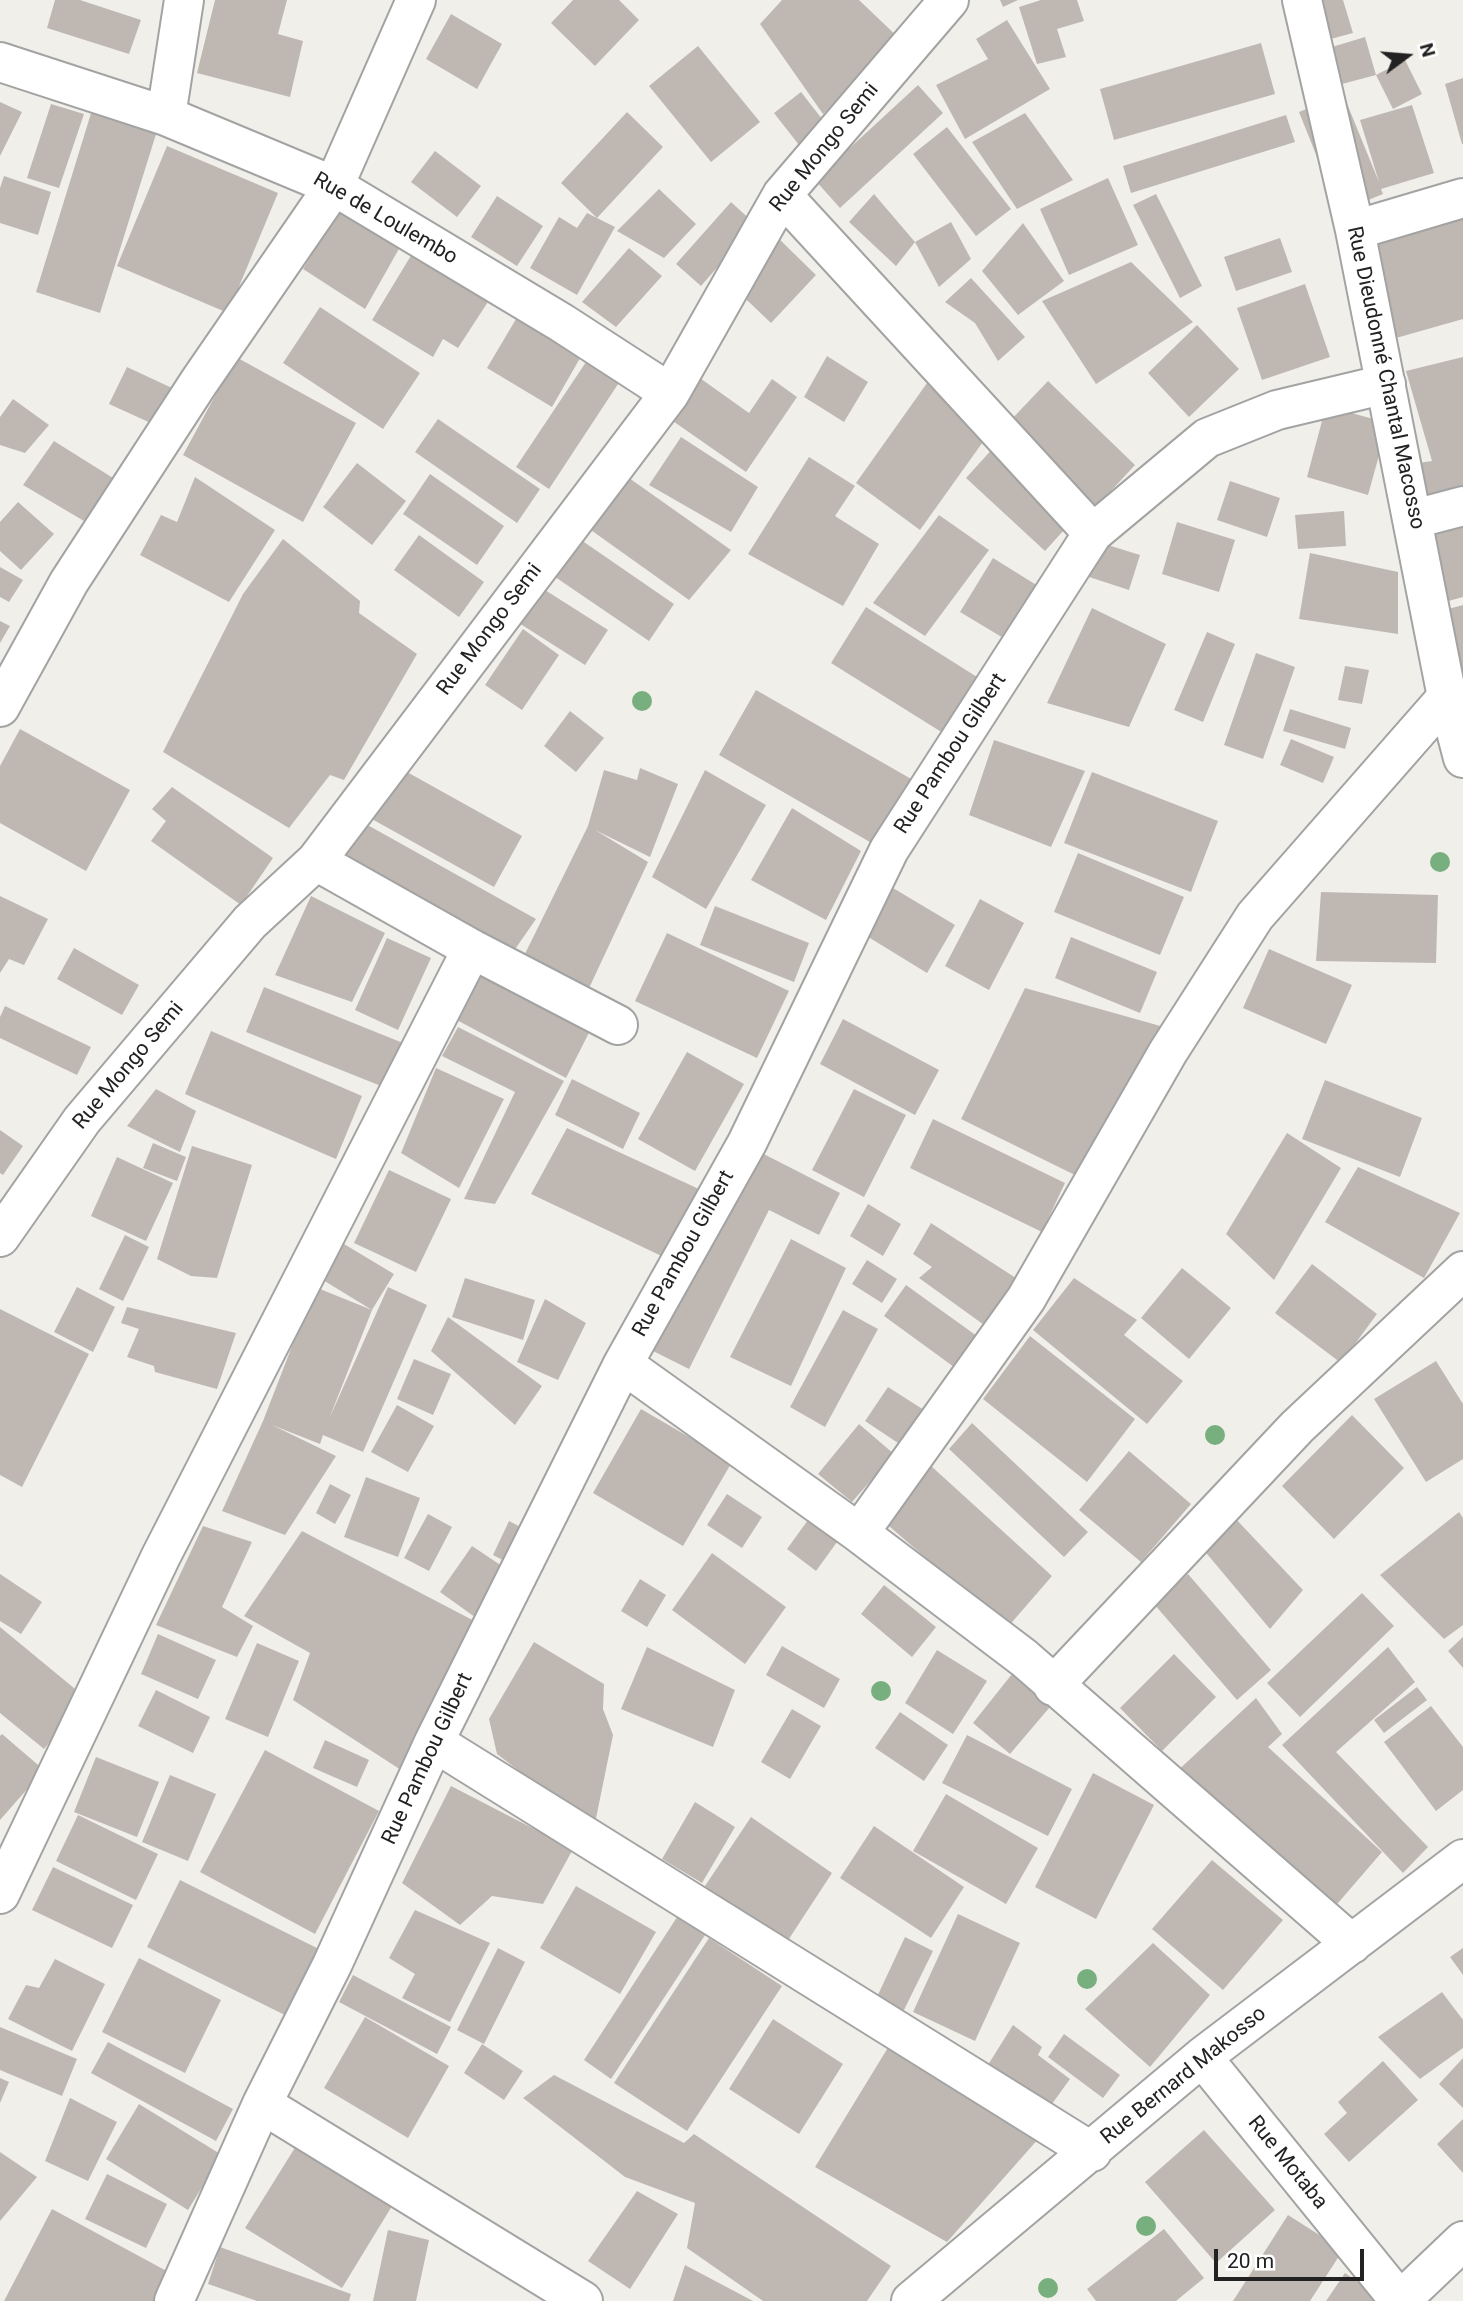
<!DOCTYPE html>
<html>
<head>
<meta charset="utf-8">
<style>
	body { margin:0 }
	#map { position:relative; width:1463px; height:2301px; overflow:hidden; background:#f1efea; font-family:Roboto,sans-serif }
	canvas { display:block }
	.north { position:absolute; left:1372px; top:21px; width:70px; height:70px; -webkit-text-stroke:5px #fff; paint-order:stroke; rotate:74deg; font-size:19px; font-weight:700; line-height:28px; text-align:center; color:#222 }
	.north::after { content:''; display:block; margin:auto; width:24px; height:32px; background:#222; clip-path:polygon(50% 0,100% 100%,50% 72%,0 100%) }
	.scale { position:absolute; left:1214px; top:2249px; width:150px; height:32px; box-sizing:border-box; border:4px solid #222; border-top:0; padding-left:9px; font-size:21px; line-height:24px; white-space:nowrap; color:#222; -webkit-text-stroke:5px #fff; paint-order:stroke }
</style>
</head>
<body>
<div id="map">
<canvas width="1463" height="2301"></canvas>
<div class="north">N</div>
<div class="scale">20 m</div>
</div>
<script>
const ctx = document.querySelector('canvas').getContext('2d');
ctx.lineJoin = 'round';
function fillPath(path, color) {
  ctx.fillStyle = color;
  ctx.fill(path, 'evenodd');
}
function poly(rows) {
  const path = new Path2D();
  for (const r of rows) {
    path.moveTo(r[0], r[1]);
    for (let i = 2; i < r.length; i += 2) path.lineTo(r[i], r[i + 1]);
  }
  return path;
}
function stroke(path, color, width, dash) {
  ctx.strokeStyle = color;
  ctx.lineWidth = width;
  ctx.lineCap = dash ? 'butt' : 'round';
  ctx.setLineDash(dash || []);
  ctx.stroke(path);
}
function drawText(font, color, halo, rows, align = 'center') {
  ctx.font = font + ' Roboto,sans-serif';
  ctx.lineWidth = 5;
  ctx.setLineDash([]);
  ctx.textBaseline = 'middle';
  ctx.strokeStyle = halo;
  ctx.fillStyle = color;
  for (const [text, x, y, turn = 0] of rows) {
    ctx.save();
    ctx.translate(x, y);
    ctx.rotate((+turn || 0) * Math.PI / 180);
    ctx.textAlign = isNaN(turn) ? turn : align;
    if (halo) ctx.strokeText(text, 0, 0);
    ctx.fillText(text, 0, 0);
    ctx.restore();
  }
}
fillPath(poly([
	[55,0,80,0,141,20,129,54,47,28],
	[215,0,287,0,278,34,303,41,290,97,197,73],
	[573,0,619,0,639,20,595,66,551,23],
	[782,0,859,0,903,42,823,114,760,24],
	[1000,0,1018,0,1003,7],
	[1041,0,1077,0,1084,21,1057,29,1066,57,1037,64,1019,7],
	[1284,0,1343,0,1353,33,1297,48],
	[451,14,502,44,477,89,426,59],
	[1007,20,1050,89,965,139,936,85,988,59,976,39],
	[1365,37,1376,75,1323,89,1312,53],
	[1261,43,1275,94,1114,140,1100,89],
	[698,46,760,122,711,162,649,86],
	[1405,60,1422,94,1393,109,1376,75],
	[1463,78,1463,144,1462,144,1445,84],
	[918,85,943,113,840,208,815,180],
	[801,92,833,133,806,154,774,113],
	[1343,94,1379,182,1360,120,1412,105,1434,173,1381,189,1383,194,1339,212,1299,112],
	[0,102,22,112,0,156],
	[51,104,84,114,59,188,27,178],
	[92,110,157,131,100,313,36,292],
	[627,112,663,147,597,218,561,183],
	[1025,113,1073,180,1017,209,972,142],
	[1286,115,1295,142,1131,193,1123,166],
	[947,127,1011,209,976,236,913,154],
	[167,146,278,193,228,313,117,266],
	[435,151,481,186,457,217,411,182],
	[4,176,51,192,38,235,0,223,0,188],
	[1108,178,1138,245,1069,275,1040,209],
	[353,186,413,224,365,309,303,269],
	[659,189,696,224,664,258,617,231],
	[874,194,915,242,896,266,849,222],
	[1156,194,1202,286,1180,298,1133,205],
	[497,196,543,226,517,266,471,237],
	[1463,201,1463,319,1382,342,1352,229],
	[731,202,755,224,701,286,676,264],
	[587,213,615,227,577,295,530,268,559,217,577,228],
	[951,222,971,259,939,287,915,242],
	[1023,223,1064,281,1018,315,982,271],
	[427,229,495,291,458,348,443,339,433,357,372,320],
	[775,235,816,275,771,323,730,284],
	[1280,238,1292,272,1236,291,1224,257],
	[629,248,662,276,616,327,582,302],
	[1131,262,1193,322,1096,384,1042,301],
	[971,278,1025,337,998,361,975,323,945,302],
	[1305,284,1330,357,1262,380,1237,308],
	[320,307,420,373,383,429,283,363],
	[519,314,583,353,552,407,487,368],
	[1197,325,1239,369,1189,417,1148,373],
	[590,356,622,378,549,489,516,467],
	[827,356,868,382,844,422,804,397],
	[236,357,356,423,303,522,183,455],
	[1463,357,1463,494,1429,502,1419,463,1432,461,1406,371],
	[676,361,749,413,772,379,797,397,746,472,647,403],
	[127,367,172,388,155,425,109,404],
	[932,376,990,432,920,530,856,483],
	[1048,381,1135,465,1096,507,1008,423],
	[13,399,49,425,25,453,0,445,0,417],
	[1326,406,1388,423,1368,495,1307,477],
	[438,419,540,489,517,523,415,452],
	[681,437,758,487,731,532,649,485],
	[54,441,113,478,84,521,23,485],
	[995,446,1074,519,1045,551,966,478],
	[809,457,855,486,835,516,879,544,843,606,748,554],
	[357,463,406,501,372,545,323,507],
	[430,474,504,526,477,565,403,514],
	[195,477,275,530,229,602,140,555,161,515,177,522],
	[629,478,731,550,689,600,588,528],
	[1230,481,1280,498,1267,537,1217,520],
	[18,502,54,534,21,570,0,551,0,522],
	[1344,511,1346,546,1298,549,1295,515],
	[939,515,989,550,925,636,873,603],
	[1177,522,1235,540,1219,592,1162,574],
	[1463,522,1463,597,1434,605,1418,531],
	[568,531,674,604,649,641,542,568],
	[419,535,484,582,459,617,394,570],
	[283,539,360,601,359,613,417,654,344,780,330,775,289,828,163,752,243,594],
	[1095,541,1140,555,1129,590,1086,576],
	[1310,553,1398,572,1398,634,1299,619],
	[993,558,1038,586,1005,639,960,612],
	[0,567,23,580,9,602,0,597],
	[534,583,608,630,585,665,511,618],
	[1463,605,1463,677,1454,680,1437,612],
	[866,607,985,682,951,738,831,663],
	[1092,608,1166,644,1129,727,1047,703],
	[0,621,10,626,0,643],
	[523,629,559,655,522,710,485,685],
	[1207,632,1235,644,1203,722,1174,710],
	[1256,653,1295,667,1263,759,1224,745],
	[1345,666,1369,670,1362,704,1338,700],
	[756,690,920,784,882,849,719,755],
	[1290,709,1351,728,1345,749,1283,731],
	[570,711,604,738,576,772,544,746],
	[20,729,130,790,86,871,0,823,0,766],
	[1291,739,1334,757,1323,783,1280,765],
	[994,740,1085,771,1051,847,969,815],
	[398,767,522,836,494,887,370,818],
	[640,768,678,784,650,857,595,830,648,862,583,1001,517,970,588,826,604,770,637,780],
	[705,770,766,805,706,909,652,877],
	[1092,772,1218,821,1191,892,1064,843],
	[172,787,273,858,241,905,151,841,166,821,152,809],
	[792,808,861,851,826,920,751,880],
	[364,823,536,919,511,955,346,854],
	[1078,853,1184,897,1160,955,1054,912],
	[893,888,955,925,927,973,865,935],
	[1321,892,1438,895,1436,963,1316,961],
	[0,896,48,919,24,965,9,959,0,973],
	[311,896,385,933,352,1002,275,975],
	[980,899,1024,923,989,990,945,966],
	[715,906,809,943,794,982,700,945],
	[667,933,789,991,757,1058,635,1001],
	[1071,937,1157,972,1140,1013,1055,978],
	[387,938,431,958,398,1030,355,1010],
	[74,948,139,985,122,1015,57,979],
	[1269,949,1352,985,1326,1044,1243,1008],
	[483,958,596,1019,566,1078,451,1017],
	[264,987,403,1043,386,1088,246,1032],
	[1025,988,1164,1027,1081,1178,961,1119],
	[5,1006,91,1047,77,1075,0,1038,0,1017],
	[843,1019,939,1070,915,1115,820,1064],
	[458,1027,564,1081,495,1204,464,1199,515,1092,442,1056],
	[211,1031,362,1096,336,1159,185,1094],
	[687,1052,744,1084,695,1171,638,1139],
	[436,1068,504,1099,459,1188,401,1153],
	[572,1079,640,1113,623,1149,555,1115],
	[1325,1080,1422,1118,1400,1177,1302,1139],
	[156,1089,196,1111,180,1152,127,1126],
	[854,1089,906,1115,864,1197,812,1170],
	[933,1119,1065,1183,1042,1232,910,1168],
	[567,1128,701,1190,670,1260,531,1194],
	[0,1130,23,1146,3,1175,0,1173],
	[1287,1133,1341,1168,1274,1280,1226,1234],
	[153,1143,186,1157,177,1181,143,1168],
	[192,1146,252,1165,217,1278,191,1276,157,1259],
	[754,1149,840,1193,819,1235,769,1210,689,1369,653,1351],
	[117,1157,173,1183,146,1241,91,1216],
	[1358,1167,1460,1213,1424,1278,1325,1222],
	[389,1170,451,1199,416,1272,354,1243],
	[868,1204,901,1224,883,1256,850,1236],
	[931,1223,1022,1282,991,1330,919,1278,932,1267,913,1254],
	[125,1235,149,1247,123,1301,99,1289],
	[791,1239,846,1268,791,1386,730,1357],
	[339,1241,394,1274,372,1310,329,1419,388,1287,427,1305,363,1452,323,1435,320,1444,272,1425,336,1456,285,1535,222,1511,263,1421,315,1287,372,1310,318,1277],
	[867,1260,897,1279,882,1303,852,1284],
	[1312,1264,1377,1314,1341,1363,1275,1313],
	[1182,1268,1231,1308,1189,1359,1141,1318],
	[465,1278,535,1300,523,1340,452,1317],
	[1074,1278,1137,1320,1124,1335,1183,1381,1147,1424,1033,1330],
	[906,1285,988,1344,965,1375,884,1316],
	[77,1287,115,1307,93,1352,54,1332],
	[545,1299,586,1323,558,1380,517,1362],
	[127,1307,236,1333,217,1389,155,1372,154,1366,127,1357,139,1329,121,1323],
	[0,1309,89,1354,22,1487,0,1475],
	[843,1310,878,1329,825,1427,790,1407],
	[448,1317,542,1386,515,1425,431,1351],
	[1030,1336,1135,1419,1087,1482,983,1399],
	[414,1359,451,1374,433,1415,397,1399],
	[1436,1361,1463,1404,1463,1459,1426,1482,1374,1399],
	[888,1387,924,1410,901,1445,865,1421],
	[397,1405,434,1426,408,1472,371,1452],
	[641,1409,732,1462,683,1546,593,1493],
	[1352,1415,1404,1468,1334,1539,1282,1486],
	[972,1423,1088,1532,1064,1557,949,1449],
	[859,1424,894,1454,852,1502,818,1474],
	[1129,1451,1191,1504,1141,1562,1079,1510],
	[930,1465,1052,1576,1007,1628,882,1520],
	[366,1477,420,1498,398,1557,344,1537],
	[330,1484,351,1495,335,1524,316,1513],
	[727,1494,762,1517,742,1548,707,1525],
	[1459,1512,1463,1518,1463,1625,1444,1639,1380,1575],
	[428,1514,452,1527,429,1571,404,1558],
	[1233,1516,1303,1590,1270,1629,1202,1548],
	[808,1520,837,1542,816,1571,787,1549],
	[509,1521,534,1534,516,1567,493,1555],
	[203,1526,252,1542,222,1607,253,1626,237,1657,156,1625],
	[302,1531,482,1625,401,1770,293,1700,310,1653,244,1616],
	[472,1546,511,1572,479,1620,440,1592],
	[712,1553,786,1607,745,1664,672,1610],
	[0,1574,42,1602,21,1634,0,1621],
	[1188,1574,1271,1670,1237,1700,1154,1604],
	[640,1579,666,1595,647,1627,621,1611],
	[884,1585,936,1627,912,1657,861,1614],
	[1362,1593,1394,1626,1300,1717,1267,1683],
	[0,1627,86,1698,44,1749,0,1713],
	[158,1634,216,1660,198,1699,141,1674],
	[1463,1637,1463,1668,1448,1651],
	[534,1642,604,1684,603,1709,613,1735,594,1828,497,1754,489,1719],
	[257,1643,299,1661,268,1737,225,1719],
	[782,1646,840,1679,824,1708,766,1675],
	[647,1647,735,1690,713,1747,621,1709],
	[1388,1647,1415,1682,1336,1752,1428,1847,1403,1873,1282,1745],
	[937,1650,987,1681,953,1734,905,1703],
	[1174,1654,1216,1697,1162,1751,1120,1708],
	[1016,1669,1055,1701,1010,1754,973,1723],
	[1417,1687,1427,1700,1384,1733,1374,1720],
	[156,1690,210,1717,193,1753,138,1726],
	[1256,1698,1282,1734,1268,1747,1382,1852,1326,1917,1174,1774],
	[1431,1706,1463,1747,1463,1790,1436,1811,1384,1742],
	[792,1709,821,1726,790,1779,761,1762],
	[900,1712,948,1745,924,1781,875,1748],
	[2,1734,44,1770,0,1820,0,1736],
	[967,1735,1072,1789,1048,1836,942,1783],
	[325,1740,369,1760,357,1787,313,1768],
	[265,1750,379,1811,315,1934,200,1872],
	[96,1757,159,1782,137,1837,74,1812],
	[1093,1773,1154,1805,1096,1919,1035,1887],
	[170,1775,216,1794,188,1861,142,1842],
	[451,1786,573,1849,543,1904,492,1896,460,1925,402,1883],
	[946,1794,1038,1848,1006,1904,913,1851],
	[695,1802,735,1827,702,1883,662,1859],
	[78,1815,158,1854,136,1900,56,1861],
	[751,1817,832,1873,783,1948,701,1892],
	[874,1826,964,1887,931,1938,840,1878],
	[1212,1860,1283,1920,1223,1990,1152,1929],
	[53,1867,133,1905,112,1948,32,1910],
	[180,1880,327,1953,295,2020,147,1947],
	[576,1886,656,1932,620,1994,540,1948],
	[415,1910,490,1943,450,2022,402,1998,415,1974,389,1958],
	[681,1911,709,1929,611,2079,584,2060],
	[958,1914,1020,1943,975,2041,913,2012],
	[905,1937,933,1951,903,2012,876,1999],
	[709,1938,782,1986,687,2131,614,2083],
	[1153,1943,1210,1995,1150,2067,1085,2009],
	[498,1948,525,1962,484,2044,457,2030],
	[1463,1948,1463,1975,1450,1957],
	[139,1958,221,2000,185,2073,102,2032],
	[55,1959,105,1984,72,2051,8,2019,26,1985,39,1988],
	[353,1975,451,2027,437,2054,339,2002],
	[1442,1992,1463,2020,1463,2048,1420,2079,1378,2037],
	[365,2017,449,2066,408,2138,324,2088],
	[773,2019,843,2064,799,2134,729,2089],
	[1013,2025,1042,2047,1038,2055,1070,2079,1044,2115,981,2076],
	[0,2027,77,2059,62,2096,0,2070],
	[1064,2034,1120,2075,1103,2098,1048,2057],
	[892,2041,1040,2137,947,2242,815,2167],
	[108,2042,233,2109,216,2141,91,2073],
	[482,2044,523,2071,504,2100,464,2073],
	[1463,2058,1463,2108,1439,2084],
	[1383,2061,1418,2100,1349,2162,1324,2134,1347,2113,1338,2102],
	[554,2075,684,2143,694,2134,891,2266,867,2301,763,2301,687,2248,695,2203,625,2177,523,2098],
	[0,2078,9,2082,0,2103],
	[70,2098,117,2122,88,2181,45,2161],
	[139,2104,222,2155,188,2210,106,2159],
	[1463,2119,1463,2173,1437,2144],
	[1204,2130,1275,2210,1216,2263,1145,2182],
	[296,2146,392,2206,342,2288,245,2228],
	[0,2152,37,2177,0,2221],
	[107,2174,167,2204,146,2248,85,2219],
	[637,2191,678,2214,630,2289,588,2261],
	[52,2209,174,2275,160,2301,4,2301],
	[1288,2215,1343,2250,1310,2301,1233,2301],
	[1164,2229,1204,2278,1176,2301,1096,2301,1087,2289],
	[388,2230,429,2240,416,2301,373,2301],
	[220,2247,351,2294,349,2301,257,2301,208,2284],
	[685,2265,753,2301,673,2301],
	[1345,2273,1385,2301,1326,2301]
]), '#bfb8b2');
const street = poly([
	[1302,0,1355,230,1447,697,1463,758],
	[0,62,166,116,334,186,562,323,670,393],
	[166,116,184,0],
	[782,195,1093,533],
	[1355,230,1463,198],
	[1414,519,1463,506],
	[0,707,69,582,199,382,334,186,416,0],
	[316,861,472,949,618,1025],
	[0,1237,82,1120,250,922,316,861,670,393,782,195,949,0],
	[623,1364,859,1533,1024,1658,1352,1944],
	[859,1533,1026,1299,1168,1052,1255,916,1447,697],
	[1053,1686,1297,1427,1463,1271],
	[434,1742,1092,2152],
	[0,1894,161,1556,472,949],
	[1202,2057,1400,2301],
	[262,2104,583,2301],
	[174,2301,262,2104,332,1965,434,1742,623,1364,747,1143,889,850,1093,533,1207,438,1277,410,1386,384],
	[911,2301,1202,2057,1463,1859],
	[1400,2301,1463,2241]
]);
stroke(street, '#a3a3a3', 42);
stroke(street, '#fff', 38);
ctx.fillStyle = '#78af7f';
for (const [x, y] of [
	[642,701],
	[1440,862],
	[1215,1435],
	[881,1691],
	[1087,1979],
	[1146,2226],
	[1048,2288]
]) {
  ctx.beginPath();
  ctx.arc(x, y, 10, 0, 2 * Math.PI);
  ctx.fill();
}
drawText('21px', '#222', '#fff', [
	["Rue Mongo Semi",825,148,-51],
	["Rue de Loulembo",385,219,30],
	["Rue Dieudonné Chantal Macosso",1385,378,78],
	["Rue Mongo Semi",490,630,-53],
	["Rue Pambou Gilbert",951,754,-57],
	["Rue Mongo Semi",129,1066,-50],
	["Rue Pambou Gilbert",684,1254,-61],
	["Rue Pambou Gilbert",428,1759,-65],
	["Rue Bernard Makosso",1184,2076,-39],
	["Rue Motaba",1287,2163,51]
]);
</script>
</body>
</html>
